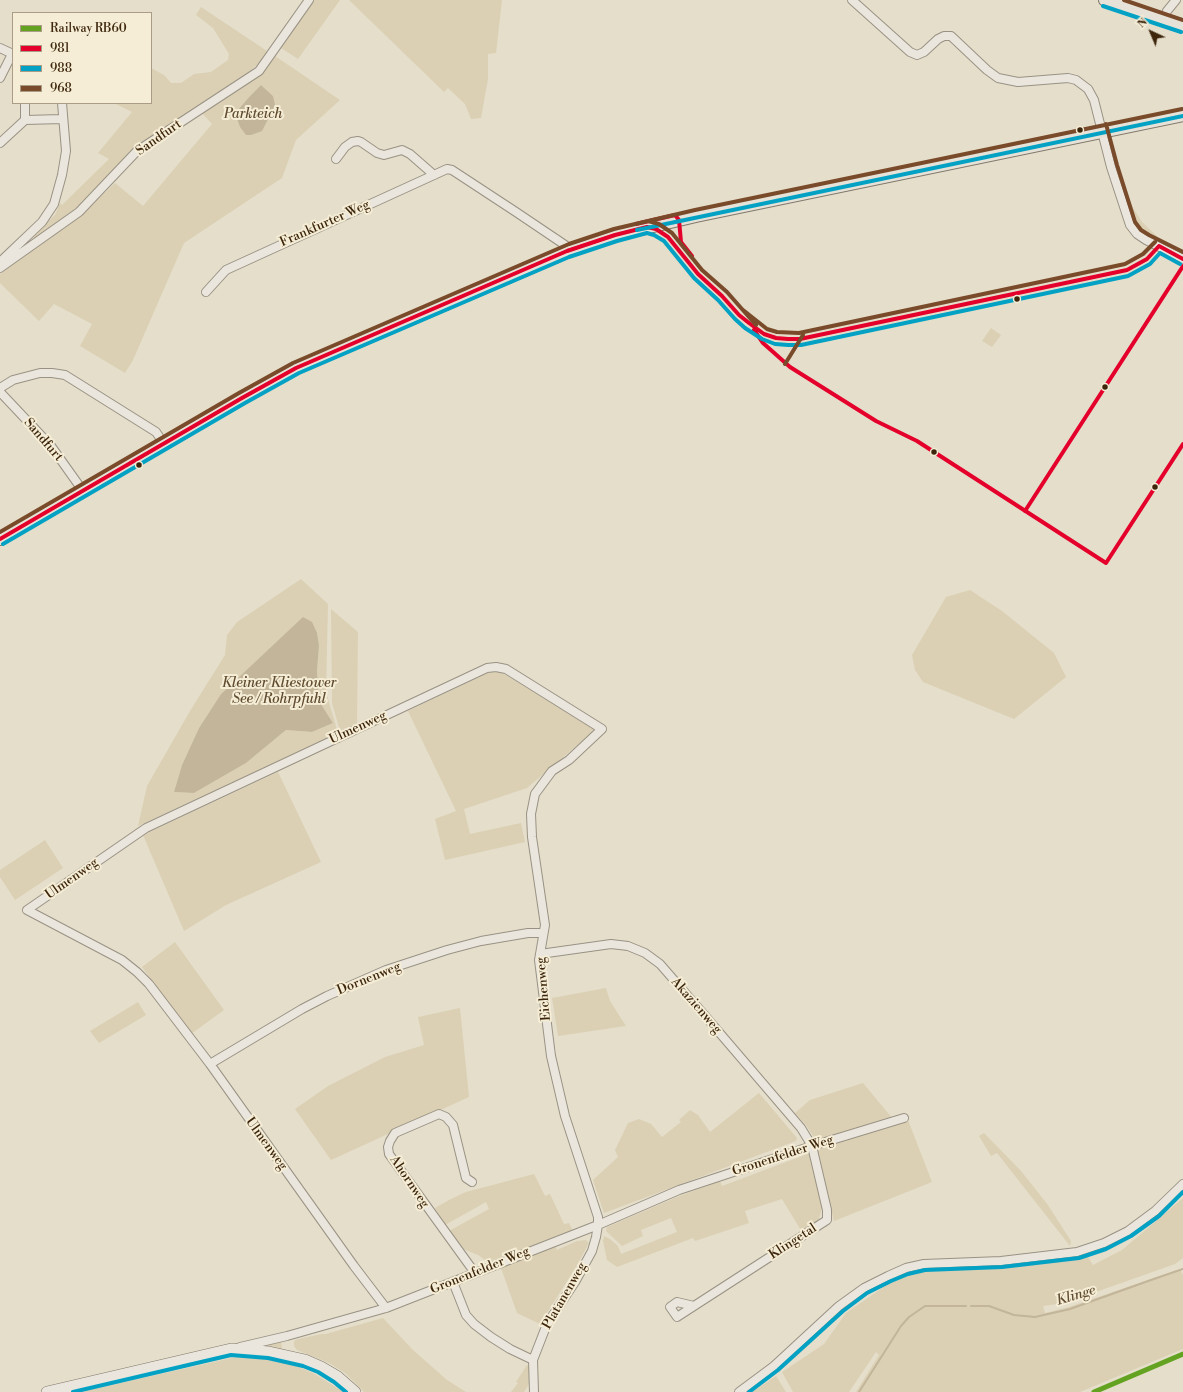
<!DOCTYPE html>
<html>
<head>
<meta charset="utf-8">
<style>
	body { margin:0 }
	#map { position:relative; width:1183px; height:1392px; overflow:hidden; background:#e5decb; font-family:"Libre Bodoni",serif }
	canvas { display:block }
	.legend { position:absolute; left:12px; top:12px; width:140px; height:92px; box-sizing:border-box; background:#f5edd6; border:1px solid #ab9d85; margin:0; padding:5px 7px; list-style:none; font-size:12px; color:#3d260c }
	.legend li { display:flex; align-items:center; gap:8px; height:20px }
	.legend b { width:20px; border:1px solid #ab9d85 }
	.north { position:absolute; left:1131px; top:12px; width:40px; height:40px; -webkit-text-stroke:3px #f5edd6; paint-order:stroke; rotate:316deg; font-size:11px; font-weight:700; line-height:16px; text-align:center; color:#3d260c }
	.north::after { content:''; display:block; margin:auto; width:14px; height:18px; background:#3d260c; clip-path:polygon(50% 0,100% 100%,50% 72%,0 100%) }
</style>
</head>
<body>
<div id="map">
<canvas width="1183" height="1392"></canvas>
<ul class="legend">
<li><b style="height:5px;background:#64a321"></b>Railway RB60</li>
<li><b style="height:5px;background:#e4002b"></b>981</li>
<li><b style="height:5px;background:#03a2c4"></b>988</li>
<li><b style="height:5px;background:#7a4b2a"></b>968</li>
</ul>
<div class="north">N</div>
</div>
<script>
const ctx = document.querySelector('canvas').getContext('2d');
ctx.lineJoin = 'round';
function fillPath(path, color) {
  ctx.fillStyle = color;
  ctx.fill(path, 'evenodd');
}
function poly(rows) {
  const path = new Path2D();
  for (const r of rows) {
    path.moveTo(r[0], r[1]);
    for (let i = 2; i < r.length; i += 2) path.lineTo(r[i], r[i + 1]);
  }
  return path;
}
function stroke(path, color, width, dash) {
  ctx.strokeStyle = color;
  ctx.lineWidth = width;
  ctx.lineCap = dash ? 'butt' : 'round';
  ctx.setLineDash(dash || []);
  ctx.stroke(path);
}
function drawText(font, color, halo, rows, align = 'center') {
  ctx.font = font + ' "Libre Bodoni",serif';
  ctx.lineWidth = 4;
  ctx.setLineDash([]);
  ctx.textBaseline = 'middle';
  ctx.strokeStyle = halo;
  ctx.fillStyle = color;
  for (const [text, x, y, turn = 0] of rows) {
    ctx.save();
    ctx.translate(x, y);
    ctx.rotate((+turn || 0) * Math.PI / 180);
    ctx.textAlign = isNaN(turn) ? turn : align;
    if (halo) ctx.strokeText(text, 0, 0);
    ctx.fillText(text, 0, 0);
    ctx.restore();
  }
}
fillPath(poly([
	[312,0,340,0,298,59,278,46],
	[349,0,502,0,496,53,488,54,488,79,481,118,471,119,465,104,448,88,444,92],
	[201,7,267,51,260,62,246,75,135,148,77,210,35,241,33,236,55,215,60,203,62,205,109,159,98,153,132,112,114,103,151,103,151,68,164,75,171,83,181,83,194,74,211,72,228,60,229,54,213,28,196,15],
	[275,56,340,100,296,140,282,178,184,243,133,360,125,373,80,346,92,324,54,304,39,321,0,283,0,274,83,214,115,183,143,206,212,124,202,113,256,78,264,71],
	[261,85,273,96,240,127,237,119,237,111,250,96],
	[1130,203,1142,222,1160,239,1159,240,1141,231,1136,224,1129,206],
	[991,328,1001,335,992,347,982,341],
	[301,579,328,604,326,692,338,733,138,826,147,786,190,711,225,655,227,635,237,622],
	[304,617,319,646,317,671,319,701,333,723,312,732,286,730,246,763,194,793,174,792,182,765,199,728,221,694],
	[970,590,1002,611,1054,653,1066,677,1014,719,923,682,915,670,912,655,946,597],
	[331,609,358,632,357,723,340,731,332,703],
	[499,671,595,730,527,788,464,809,470,834,521,823,525,842,445,860,435,819,456,811,408,711,490,672],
	[278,772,321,862,226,905,184,931,143,835],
	[45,840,63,868,15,900,0,877,0,870],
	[175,942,224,1010,191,1034,142,967],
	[606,988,610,1001,626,1026,558,1036,552,998],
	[138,1002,146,1015,99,1043,90,1031],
	[460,1008,469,1097,331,1160,295,1109,328,1086,385,1057,424,1045,418,1017],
	[863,1083,893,1119,816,1140,805,1124,795,1113,810,1100],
	[759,1093,797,1138,796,1141,604,1213,593,1180,618,1157,615,1150,628,1123,639,1119,651,1124,662,1137,681,1122,679,1120,690,1110,698,1115,710,1132],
	[908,1120,932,1182,834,1221,816,1149],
	[984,1133,1021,1171,1048,1205,1071,1241,1070,1246,997,1153,991,1156,979,1136],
	[810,1153,823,1205,818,1222,802,1232,782,1199,745,1211,749,1223,695,1241,693,1238,617,1267,607,1260,603,1241,604,1236,610,1239,618,1246,621,1254,677,1232,671,1218,641,1230,643,1236,622,1246,606,1231,607,1227,677,1197,720,1181,722,1186],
	[534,1174,545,1196,550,1194,564,1224,569,1223,573,1231,488,1262,478,1255,463,1249,449,1231,489,1209,486,1202,445,1225,435,1208,449,1200,466,1192],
	[1183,1198,1183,1258,1175,1264,1065,1303,1043,1306,1045,1313,1069,1307,1180,1269,1183,1275,1183,1349,1080,1392,856,1392,879,1355,876,1352,849,1392,793,1392,782,1372,824,1344,846,1313,901,1275,925,1270,1017,1265,1088,1257,1093,1265,1122,1250],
	[586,1240,589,1243,576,1267,540,1324,517,1313,501,1268,555,1246,557,1250,577,1241],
	[383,1318,413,1350,447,1380,466,1392,364,1392,345,1373,329,1363,297,1350,294,1346,294,1341,298,1339,322,1334,326,1334],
	[281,1341,282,1349,261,1347,260,1345],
	[236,1357,262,1357,289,1363,313,1373,344,1392,81,1392],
	[527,1365,529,1366,529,1384,524,1392,511,1392,518,1383,516,1382],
	[776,1376,786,1392,752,1392]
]), '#dbd0b4');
fillPath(poly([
	[261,85,273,96,275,105,262,131,251,135,246,135,240,127,237,119,237,111,250,96],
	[303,617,312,622,317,633,319,646,317,671,319,701,333,723,312,732,286,730,246,763,194,793,174,792,182,765,199,728,221,694]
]), '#c2b599');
stroke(poly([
	[971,1306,989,1306,1014,1315,1035,1317,1070,1309,1151,1280,1183,1269],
	[859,1392,901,1326,909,1317,925,1306,966,1306]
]), '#c2b599', 2);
const minor = poly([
	[852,0,910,52,917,55,924,52,938,39,944,36,951,36,987,70,998,78,1018,82,1068,78,1076,80,1088,89,1094,100,1111,167,1130,225,1137,234,1146,240,1183,259],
	[1163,20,1167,11,1176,0],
	[0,48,13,54],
	[0,78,12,54],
	[25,103,25,120],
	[0,143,25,120,62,119],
	[336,159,345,147,352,142,358,141,361,142,377,153,384,155,402,150,410,154,434,175],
	[0,262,42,222,54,204,62,175,66,151,62,103],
	[0,268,79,212,137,151,259,71,309,0],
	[206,292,226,270,447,169,452,170,516,212,565,245,567,251],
	[0,388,13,380,40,373,52,373,65,375,156,432,164,444],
	[0,392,51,446,83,491],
	[540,954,611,944,628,946,645,953,660,964,700,1010,801,1128,812,1146,827,1210,827,1220,694,1306,677,1302,670,1307,677,1317,694,1306],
	[210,1064,302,1009,327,996,386,970,447,950,481,941,528,933,543,933],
	[472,1182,466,1178,453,1125,446,1117,439,1114,395,1133,390,1141,388,1147,389,1154,475,1273],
	[453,1282,466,1315,474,1324,491,1337,510,1349,533,1360],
	[386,1308,354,1266,210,1064,149,984,137,972,122,960,27,910,146,828,487,668,496,667,506,669,602,729,569,760,552,771,535,794,531,814,532,837,545,925,539,960,551,1056,565,1116,598,1217,598,1225,596,1237,592,1251,575,1282,547,1324,533,1360,534,1392],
	[240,1347,287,1336,386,1308,598,1225,679,1190,812,1146,904,1118],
	[739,1392,774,1366,839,1306,864,1288,888,1276,906,1268,924,1264,1001,1261,1077,1252,1104,1243,1128,1231,1155,1211,1183,1184]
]);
const secondary = poly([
	[47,1392,231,1349,269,1352,305,1360,321,1367,338,1377,355,1392]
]);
const primary = poly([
	[1105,0,1183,26],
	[0,539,242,398,296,368,571,250,615,235,696,216,1183,115]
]);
stroke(minor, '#999284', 10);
stroke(secondary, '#80786b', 12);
stroke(primary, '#80786b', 14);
stroke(minor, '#eae6dd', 8);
stroke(secondary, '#eae6dd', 11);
stroke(primary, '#e7e2d7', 12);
stroke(poly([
	[636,224,675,215,679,220,681,242,692,256],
	[754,330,763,343,790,367,876,421,917,441,1106,563],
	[1025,511,1183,266],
	[0,539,242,398,296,368,567,251,615,235,647,227,656,229,668,237,698,274,722,296,739,315,749,323,764,334,776,338,788,339,800,339,1127,270,1147,259,1159,246,1183,259],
	[1106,563,1183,444]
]), '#e4002b', 4);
stroke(poly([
	[1103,6,1181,32],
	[637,230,1183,116],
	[3,544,245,403,299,373,569,257,617,241,647,233,654,235,664,241,694,278,718,300,735,319,745,328,762,339,775,344,788,345,801,345,1128,276,1150,264,1160,253,1180,264],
	[73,1392,231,1355,268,1358,303,1366,318,1372,334,1382,346,1392],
	[749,1392,778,1370,843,1311,867,1293,891,1281,908,1274,925,1270,1002,1267,1079,1258,1106,1249,1131,1236,1159,1216,1183,1192]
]), '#03a2c4', 4);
stroke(poly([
	[1124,0,1183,20],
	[1106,124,1117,165,1135,222,1141,230,1149,235,1183,252],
	[648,221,659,224,672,233,702,270,727,292,756,325],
	[743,310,767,329,777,332,799,333,1125,264,1143,254,1155,242],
	[785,364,803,335],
	[0,532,239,393,293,363,569,244,614,229,695,210,1182,109]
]), '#7a4b2a', 4);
stroke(poly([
	[1094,1392,1183,1354]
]), '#64a321', 5);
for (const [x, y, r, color] of [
	[1080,130,3.5,"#3d260c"],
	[1017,299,3.5,"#3d260c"],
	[1105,387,3.5,"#3d260c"],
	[934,452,3.5,"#3d260c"],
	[139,465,3.5,"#3d260c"],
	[1155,487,3.5,"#3d260c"]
]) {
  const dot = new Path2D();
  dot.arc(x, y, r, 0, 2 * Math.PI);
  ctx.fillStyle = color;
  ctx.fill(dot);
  stroke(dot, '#f5edd6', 1.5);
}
drawText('13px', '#3d260c', '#f5edd6', [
	["Sandfurt",159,138,-35],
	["Frankfurter Weg",325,224,-24],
	["Sandfurt",43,440,49],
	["Ulmenweg",358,728,-25],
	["Ulmenweg",72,879,-35],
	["Dornenweg",369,979,-22],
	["Eichenweg",544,989,-95],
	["Akazienweg",696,1006,49],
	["Ulmenweg",266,1144,54],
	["Gronenfelder Weg",783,1156,-18],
	["Ahornweg",409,1182,56],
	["Klingetal",793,1242,-33],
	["Gronenfelder Weg",480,1271,-22],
	["Platanenweg",565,1296,-60]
]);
drawText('italic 14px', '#604c30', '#f5edd6', [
	["Parkteich",253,115],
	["Kleiner Kliestower",279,684],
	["See / Rohrpfuhl",279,700],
	["Klinge",1076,1296,-17]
]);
</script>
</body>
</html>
